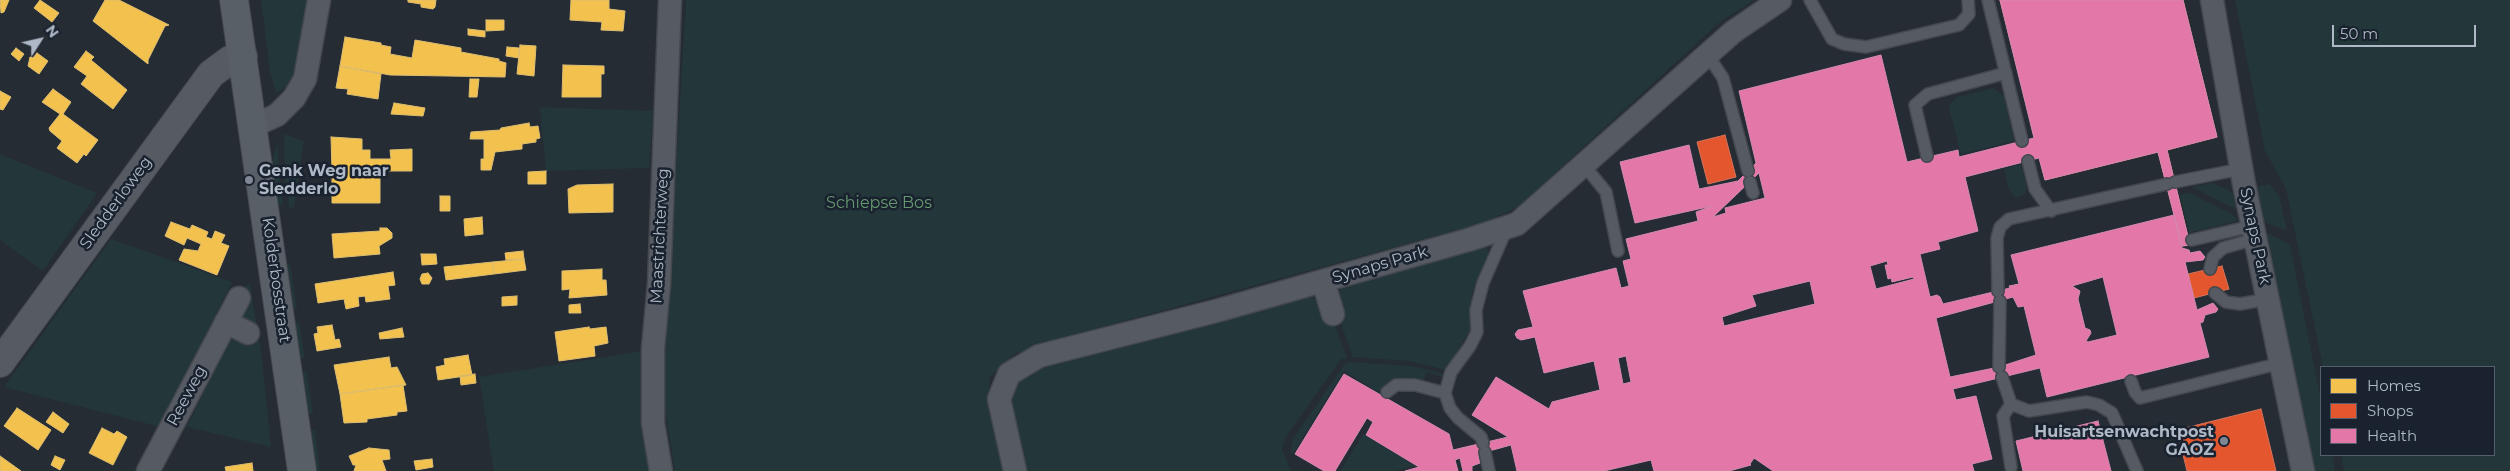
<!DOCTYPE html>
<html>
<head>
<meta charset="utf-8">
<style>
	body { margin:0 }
	#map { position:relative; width:2510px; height:471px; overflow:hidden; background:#262c33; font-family:Montserrat,sans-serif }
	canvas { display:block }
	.legend { position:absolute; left:2320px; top:366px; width:175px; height:90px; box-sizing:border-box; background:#19222e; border:1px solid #555e6b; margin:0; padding:6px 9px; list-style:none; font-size:15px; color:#aeb8c6 }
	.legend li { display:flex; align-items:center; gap:10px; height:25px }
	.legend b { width:25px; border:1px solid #555e6b }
	.north { position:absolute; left:15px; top:15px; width:50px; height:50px; -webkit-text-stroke:4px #19222e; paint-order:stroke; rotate:55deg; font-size:14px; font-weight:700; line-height:20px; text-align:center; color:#aeb8c6 }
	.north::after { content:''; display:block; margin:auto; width:18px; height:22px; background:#aeb8c6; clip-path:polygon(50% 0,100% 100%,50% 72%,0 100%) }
	.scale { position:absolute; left:2332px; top:25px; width:144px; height:22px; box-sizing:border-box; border:2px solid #aeb8c6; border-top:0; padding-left:6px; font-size:15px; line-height:18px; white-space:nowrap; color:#aeb8c6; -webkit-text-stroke:4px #19222e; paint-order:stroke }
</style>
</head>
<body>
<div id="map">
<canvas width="2510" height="471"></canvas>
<ul class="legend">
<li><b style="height:14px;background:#f2c14e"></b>Homes</li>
<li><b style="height:14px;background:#e4572e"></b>Shops</li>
<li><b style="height:14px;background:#e377a8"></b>Health</li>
</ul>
<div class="north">N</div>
<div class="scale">50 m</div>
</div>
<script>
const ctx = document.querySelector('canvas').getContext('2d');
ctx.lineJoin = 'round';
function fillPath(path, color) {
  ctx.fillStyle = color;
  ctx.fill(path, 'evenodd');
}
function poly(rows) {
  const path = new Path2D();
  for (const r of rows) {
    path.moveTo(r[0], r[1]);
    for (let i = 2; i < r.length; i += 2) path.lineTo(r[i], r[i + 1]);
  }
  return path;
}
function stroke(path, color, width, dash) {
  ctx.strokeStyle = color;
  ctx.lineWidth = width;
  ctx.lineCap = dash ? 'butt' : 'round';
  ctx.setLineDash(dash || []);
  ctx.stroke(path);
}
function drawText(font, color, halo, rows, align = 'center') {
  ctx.font = font + ' Montserrat,sans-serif';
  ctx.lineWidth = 5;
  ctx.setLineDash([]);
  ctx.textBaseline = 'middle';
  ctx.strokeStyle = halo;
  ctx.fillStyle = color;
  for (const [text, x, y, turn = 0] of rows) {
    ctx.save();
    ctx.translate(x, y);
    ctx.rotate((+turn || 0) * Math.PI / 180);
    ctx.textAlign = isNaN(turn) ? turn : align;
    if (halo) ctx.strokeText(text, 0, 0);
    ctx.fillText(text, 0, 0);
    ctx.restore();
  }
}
fillPath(poly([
	[261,0,308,0,293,80,288,87,276,92,270,71],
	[686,0,1755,0,1721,21,1518,207,1487,222,1051,341,1015,354,990,377,988,403,1005,471,675,471,665,409,664,375],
	[2235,0,2510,0,2510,471,2344,471,2341,455,2494,455,2494,367,2323,367,2286,189,2265,151],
	[1993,88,2004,96,2014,141,1961,154,1949,108,1951,103,1957,97],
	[540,107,653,111,649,168,546,171],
	[284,134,304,141,294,208,289,207,285,177],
	[278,141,280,186,283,206,275,203,271,166],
	[0,154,97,193,43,271,0,240],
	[2021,164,2027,187,2025,194,2016,197,2009,190,2004,169],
	[2212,183,2225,188,2233,194,2242,212,2192,187],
	[2270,184,2279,196,2287,230,2263,222,2254,187],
	[2189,193,2232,214,2237,221,2189,233,2180,195],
	[2264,231,2290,245,2321,401,2321,455,2332,455,2335,471,2313,471],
	[111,239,232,282,160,427,4,387],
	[1485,243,1490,258,1472,292,1470,330,1446,370,1409,361,1353,357,1337,313,1341,288,1354,278],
	[290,262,297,310,290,308,283,268],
	[250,284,261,350,271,447,187,427,225,349,230,341,238,339,243,320,240,310,241,297,247,285],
	[1296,293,1315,299,1331,315,1347,358,1341,359,1285,438,1282,450,1291,471,1021,471,1007,408,1017,380,1033,367],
	[299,321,305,359,296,356,294,324],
	[643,351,644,441,649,471,494,471,479,377],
	[1350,362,1412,366,1444,374,1443,377,1427,372,1423,382,1403,378,1390,382,1378,392,1344,371,1293,454,1290,453,1293,439,1345,364],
	[307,371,313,415,305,411,300,377,302,372],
	[315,429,320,471,314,471,307,435],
	[1363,434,1415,466,1395,471,1340,471]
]), '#233639');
const homes = poly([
	[0,0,9,0,4,12,1,13,0,0],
	[40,0,59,13,52,22,34,8,40,0],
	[105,0,119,0,169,25,165,26,148,60,148,64,93,21,105,0],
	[408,0,436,0,435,7,433,9,421,7,421,4,408,2,408,0],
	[571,0,609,0,609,9,625,11,623,31,601,30,602,22,570,20,571,0],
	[486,20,504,20,504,30,486,31,486,20],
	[468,29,485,31,485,37,468,35,468,29],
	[345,37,381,43,381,45,391,47,390,54,412,58,415,40,461,48,461,52,499,59,499,61,506,63,505,77,390,75,340,66,345,37],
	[520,45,536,46,534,76,517,74,520,45],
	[507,47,519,48,519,58,506,56,507,47],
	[16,48,24,54,19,61,11,54,16,48],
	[86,51,94,57,91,60,127,90,113,109,81,84,87,76,74,67,86,51],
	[37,53,48,61,39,74,28,66,30,57,33,58,37,53],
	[563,65,604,66,604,74,601,74,601,97,562,97,563,65],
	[340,66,381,74,378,99,347,94,348,89,336,88,340,66],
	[470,79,479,79,477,97,469,97,470,79],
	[53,89,71,102,63,114,98,140,86,156,84,154,77,163,57,148,62,141,50,131,49,128,60,114,42,102,53,89],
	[0,91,11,97,3,110,0,109,0,91],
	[394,103,425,108,423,116,391,114,394,103],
	[529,123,530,127,538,126,540,138,536,139,536,142,522,144,522,149,495,152,491,170,481,170,481,159,484,159,484,139,470,139,471,132,500,130,501,128,529,123],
	[331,137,362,139,362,150,370,150,370,159,391,159,390,150,412,149,412,171,332,171,331,137],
	[332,171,380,171,380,203,332,203,332,171],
	[546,171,546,184,528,184,528,172,546,171],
	[613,184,613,212,569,213,568,189,577,185,613,184],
	[440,196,450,196,450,211,440,211,440,196],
	[482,217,483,234,465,236,464,219,482,217],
	[171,222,190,229,192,225,208,232,206,237,212,239,215,231,225,235,221,243,229,246,217,275,179,260,184,249,198,251,201,244,187,238,184,245,165,236,171,222],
	[380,228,387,228,392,233,392,238,379,246,380,254,334,258,332,234,380,231,380,228],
	[523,251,524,259,506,260,505,253,523,251],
	[421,254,436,254,437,264,422,265,421,254],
	[524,259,526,270,494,274,493,262,524,259],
	[493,262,494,274,446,280,444,267,493,262],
	[602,269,602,280,606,280,607,295,569,298,570,289,562,290,562,271,602,269],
	[393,272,395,285,388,286,390,299,366,302,365,296,358,297,359,306,346,309,344,299,318,303,315,284,393,272],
	[428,273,432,278,429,284,422,284,420,279,422,274,428,273],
	[517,296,517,305,502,306,502,297,517,296],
	[580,304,581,313,569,313,569,305,580,304],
	[332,325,335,340,339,339,341,347,317,351,314,334,318,333,317,327,332,325],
	[589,327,590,329,606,327,608,343,594,346,595,356,559,361,555,332,589,327],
	[402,328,404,337,380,339,379,333,402,328],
	[468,355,472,375,438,380,436,367,445,365,444,359,468,355],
	[389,357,391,368,397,367,406,385,340,394,334,365,389,357],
	[475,374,476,383,461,385,460,376,475,374],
	[403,385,407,411,397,412,397,415,367,419,367,422,344,423,340,394,403,385],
	[17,408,51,430,38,450,4,426,17,408],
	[53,412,69,424,63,433,46,422,53,412],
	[102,428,114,434,117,431,127,437,113,465,89,453,102,428],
	[369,448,389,450,390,459,382,460,386,471,354,471,356,465,353,465,349,456,369,448],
	[0,456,21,471,0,471,0,456],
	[55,456,65,460,60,470,51,465,55,456],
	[432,459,433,467,416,470,414,461,432,459],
	[252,463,253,471,226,471,225,467,252,463]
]);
fillPath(homes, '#f2c14e');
stroke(homes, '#debe72', 1);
const shops = poly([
	[2000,0,2183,0,2217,137,2167,150,2190,245,2182,246,2158,152,2045,180,2000,0],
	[1725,135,1736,177,1708,184,1697,142,1725,135],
	[2222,266,2229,289,2194,298,2188,274,2222,266],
	[2261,409,2276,471,2187,471,2177,430,2261,409]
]);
fillPath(shops, '#e4572e');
stroke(shops, '#d4745c', 1);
const health = poly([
	[2000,0,2183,0,2217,137,2167,150,2190,245,2182,246,2158,152,2045,180,2039,158,1965,177,1978,231,1938,242,1940,249,1920,254,1930,297,1937,295,1940,297,1943,304,2010,288,2009,286,2019,284,2011,255,2174,215,2182,248,2189,250,2190,253,2200,251,2205,257,2203,260,2185,262,2197,310,2213,303,2218,309,2216,312,2205,315,2203,322,2200,323,2209,357,2047,397,2040,368,1953,389,1956,400,1976,396,1992,459,1972,464,1974,471,1773,471,1754,458,1750,464,1751,465,1729,471,1654,471,1651,460,1604,471,1517,471,1511,445,1478,454,1480,463,1472,466,1472,471,1463,471,1460,458,1455,460,1458,471,1405,471,1419,467,1366,435,1373,422,1367,418,1335,471,1324,471,1295,454,1344,374,1449,434,1453,450,1508,437,1472,415,1496,377,1549,409,1552,402,1600,390,1594,361,1544,373,1535,337,1521,340,1517,338,1515,334,1518,330,1533,327,1523,291,1616,268,1621,288,1629,286,1623,261,1631,259,1626,239,1698,221,1696,212,1712,206,1635,223,1620,162,1689,145,1699,189,1738,181,1756,163,1739,91,1881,55,1907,162,1958,150,1959,157,2034,138,2000,0],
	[1759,173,1765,198,1725,208,1726,213,1713,217,1759,173],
	[1887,261,1888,265,1885,265,1888,279,1891,278,1892,282,1913,277,1914,279,1876,289,1870,266,1887,261],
	[2103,277,2117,335,2088,342,2086,341,2091,333,2090,330,2085,328,2078,299,2080,291,2072,286,2103,277],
	[1810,281,1815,304,1724,326,1722,317,1756,306,1752,295,1810,281],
	[2013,297,2018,307,2024,306,2036,355,1999,367,1950,377,1936,318,2013,297],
	[1626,356,1631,382,1623,384,1618,358,1626,356],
	[2098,421,2111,471,2023,471,2016,441,2098,421]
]);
fillPath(health, '#e377a8');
stroke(health, '#d38ab1', 1);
const service = poly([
	[1810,0,1832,39,1844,44,1866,47,1959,25,1969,14,1968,0],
	[1988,0,2022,141],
	[1707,54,1723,78,1748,171],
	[1927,156,1915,105,1928,94,2006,73],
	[2028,161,2035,189,2051,211],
	[1583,164,1606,192,1618,251],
	[1750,182,1753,193],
	[2175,182,2241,169],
	[2192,240,2252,226],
	[2210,269,2213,257,2223,248,2255,239],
	[1998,291,1997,238,2000,227,2009,219,2167,184],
	[2215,293,2226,302,2240,304,2268,299],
	[1999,367,2000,301],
	[2002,377,2011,404,2029,411,2087,402,2099,405,2112,413,2137,471],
	[2131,381,2135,392,2140,398,2281,363],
	[1387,392,1396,385,1415,385,1445,393],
	[2011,404,2003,416,2011,467],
	[1483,443,1481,437,1458,418,1450,408,1445,393,1451,372,1470,346,1477,332,1476,310,1483,283,1507,228],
	[1485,452,1489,471]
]);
const minor = poly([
	[2212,0,2244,184,2303,471],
	[253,126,277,115,294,98,305,79,319,0],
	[1323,281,1333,314],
	[226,322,248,333],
	[148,471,239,298],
	[661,471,653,423,653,348,659,284,670,0],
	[1015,471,999,399,1009,374,1039,356,1216,311,1468,240,1517,224,1733,32,1780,0]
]);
const tertiary = poly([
	[0,363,211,74,230,60,243,56]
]);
const secondary = poly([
	[234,0,302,471]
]);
stroke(service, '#44484e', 14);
stroke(minor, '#44484e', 25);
stroke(tertiary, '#44484e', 30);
stroke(secondary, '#44484e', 30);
stroke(service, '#565a62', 11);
stroke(minor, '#565a62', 22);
stroke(tertiary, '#565a62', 28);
stroke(secondary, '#595f67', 28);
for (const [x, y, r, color] of [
	[249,180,5,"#7e8793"],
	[2224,441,5,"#7e8793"]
]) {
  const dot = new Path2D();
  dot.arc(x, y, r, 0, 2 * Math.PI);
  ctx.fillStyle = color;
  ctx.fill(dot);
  stroke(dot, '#19222e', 2);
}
drawText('bold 16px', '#aeb8c6', '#19222e', [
	["Genk Weg naar",259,171],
	["Sledderlo",259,189],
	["Huisartsenwachtpost",2214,432,"right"],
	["GAOZ",2214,450,"right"]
], 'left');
drawText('16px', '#aeb8c6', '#19222e', [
	["Sledderloweg",116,203,-54],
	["Maastrichterweg",660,236,-87],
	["Synaps Park",2255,236,78],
	["Synaps Park",1380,265,-16],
	["Kolderbosstraat",276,280,82],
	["Reeweg",187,396,-62]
]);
drawText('16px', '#65986f', '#19222e', [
	["Schiepse Bos",879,203]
]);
</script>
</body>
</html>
